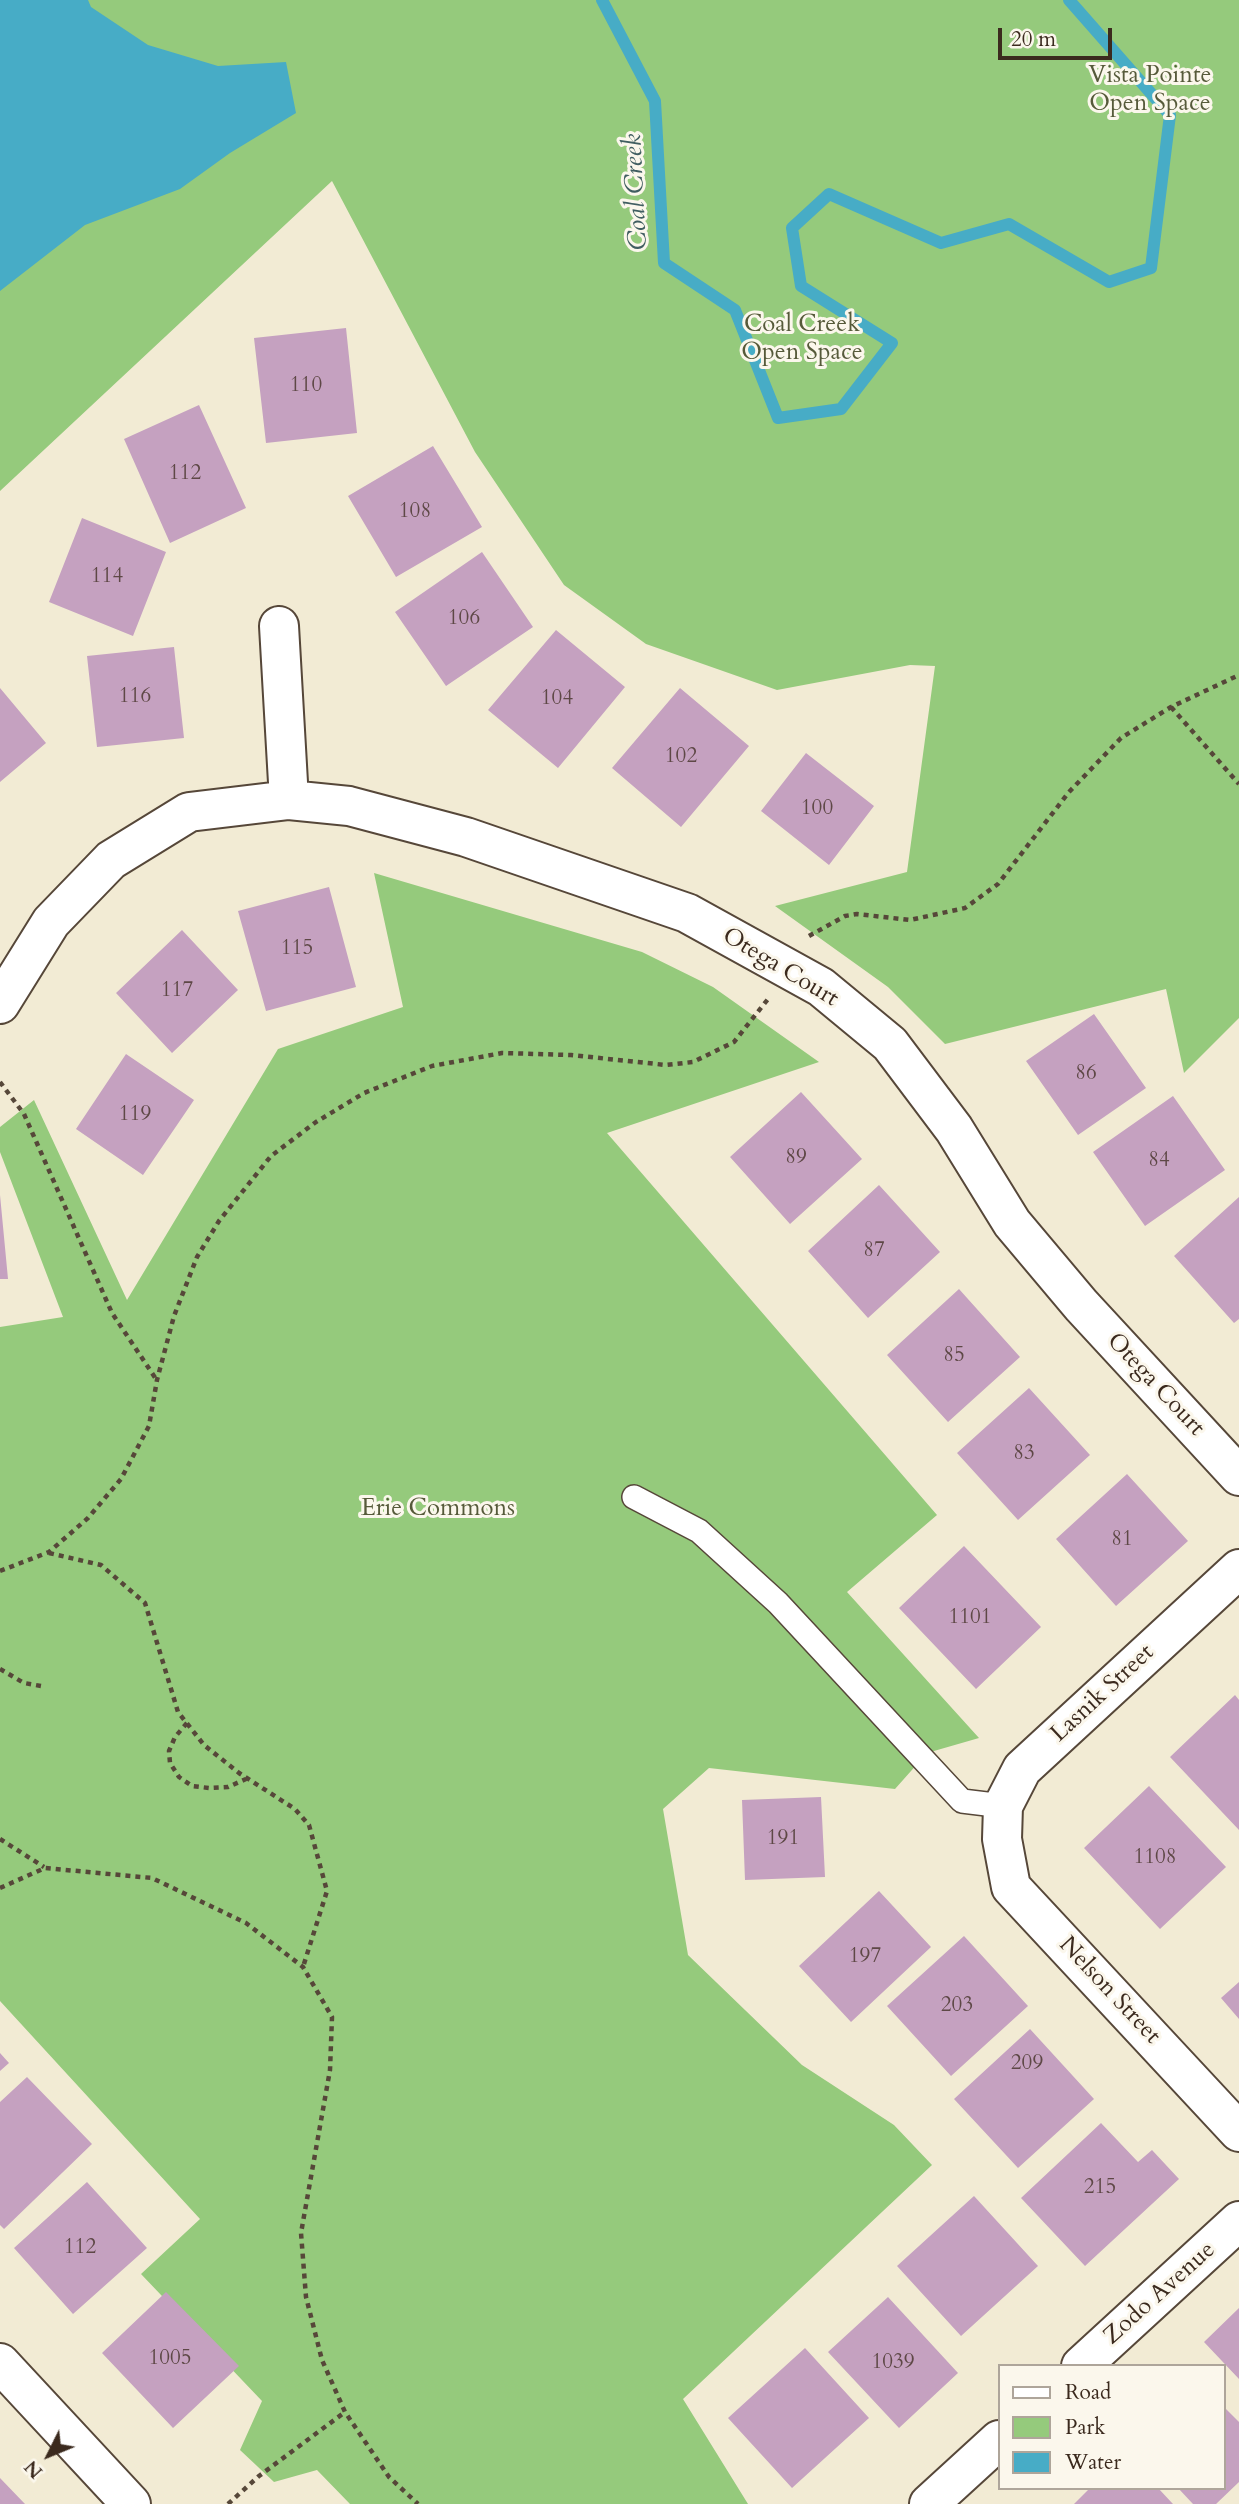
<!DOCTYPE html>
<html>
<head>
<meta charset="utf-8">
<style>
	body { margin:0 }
	#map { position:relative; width:1239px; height:2504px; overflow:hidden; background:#f2ebd4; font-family:Cardo,serif }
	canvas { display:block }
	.legend { position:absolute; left:998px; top:2364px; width:228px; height:126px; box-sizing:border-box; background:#fbf7ec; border:2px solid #aea59a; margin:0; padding:9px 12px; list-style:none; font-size:21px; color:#3b2a1e }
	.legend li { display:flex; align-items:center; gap:14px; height:35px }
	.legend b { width:35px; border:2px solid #aea59a }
	.north { position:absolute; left:14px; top:2420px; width:70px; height:70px; -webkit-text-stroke:5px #fbf7ec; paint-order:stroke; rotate:227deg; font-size:19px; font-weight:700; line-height:28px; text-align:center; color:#3b2a1e }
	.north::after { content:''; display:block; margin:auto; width:24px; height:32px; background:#3b2a1e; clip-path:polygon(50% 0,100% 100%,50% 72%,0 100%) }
	.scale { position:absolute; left:998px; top:28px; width:114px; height:32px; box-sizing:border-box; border:4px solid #3b2a1e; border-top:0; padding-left:9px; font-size:21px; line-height:24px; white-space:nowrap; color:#3b2a1e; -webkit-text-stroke:5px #fbf7ec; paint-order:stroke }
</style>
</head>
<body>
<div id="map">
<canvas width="1239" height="2504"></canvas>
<ul class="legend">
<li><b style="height:9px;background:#fff"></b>Road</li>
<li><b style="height:19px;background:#95ca7c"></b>Park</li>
<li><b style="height:19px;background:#47acc6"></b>Water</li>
</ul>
<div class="north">N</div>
<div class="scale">20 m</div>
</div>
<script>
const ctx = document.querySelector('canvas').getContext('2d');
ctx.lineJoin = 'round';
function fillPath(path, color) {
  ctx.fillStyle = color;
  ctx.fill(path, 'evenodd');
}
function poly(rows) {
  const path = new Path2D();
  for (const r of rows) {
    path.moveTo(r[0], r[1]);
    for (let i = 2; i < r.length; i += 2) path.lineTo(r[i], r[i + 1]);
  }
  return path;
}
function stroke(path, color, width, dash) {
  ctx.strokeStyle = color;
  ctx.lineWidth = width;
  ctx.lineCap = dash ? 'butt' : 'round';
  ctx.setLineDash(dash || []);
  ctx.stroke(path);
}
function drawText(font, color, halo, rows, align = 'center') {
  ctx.font = font + ' Cardo,serif';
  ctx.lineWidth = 6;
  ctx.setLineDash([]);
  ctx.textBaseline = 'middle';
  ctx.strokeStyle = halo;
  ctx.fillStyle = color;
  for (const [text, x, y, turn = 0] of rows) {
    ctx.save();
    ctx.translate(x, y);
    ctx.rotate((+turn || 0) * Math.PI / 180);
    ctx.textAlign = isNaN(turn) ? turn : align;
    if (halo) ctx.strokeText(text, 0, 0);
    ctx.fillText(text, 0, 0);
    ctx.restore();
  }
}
fillPath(poly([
	[0,0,1239,0,1239,1018,1184,1073,1166,989,945,1044,888,987,775,906,907,872,935,666,910,665,777,690,646,644,564,585,475,452,332,181,0,491],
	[374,873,642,952,713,987,819,1062,607,1133,937,1515,847,1592,979,1738,927,1753,895,1789,709,1768,663,1809,688,1955,802,2065,894,2125,932,2165,683,2399,748,2504,350,2504,317,2470,274,2482,240,2450,262,2401,141,2274,200,2219,0,2001,0,1327,63,1317,0,1152,0,1127,34,1100,127,1300,278,1049,403,1007]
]), '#95ca7c');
fillPath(poly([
	[0,0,88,0,91,7,148,45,218,66,286,62,296,113,230,153,180,189,85,225,0,291]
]), '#47acc6');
stroke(poly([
	[602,0,655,101,664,263,735,310,778,418,841,409,892,343,801,286,792,228,829,194,941,243,1009,224,1109,282,1151,268,1170,115,1069,0]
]), '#47acc6', 12);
fillPath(poly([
	[346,328,357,433,266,443,254,338],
	[199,405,246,508,170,543,124,439],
	[433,446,482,527,396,577,348,496],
	[82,518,166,552,133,636,49,602],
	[482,552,533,627,446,686,395,612],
	[556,630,625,687,558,768,488,710],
	[174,647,184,738,97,747,87,656],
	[0,688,46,743,0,782],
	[680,688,749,746,681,827,612,768],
	[806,753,874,806,829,865,761,811],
	[329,887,356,987,266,1011,238,911],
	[182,930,238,990,172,1053,116,993],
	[1094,1014,1146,1088,1078,1135,1026,1061],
	[126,1054,194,1100,143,1175,76,1129],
	[801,1092,862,1159,790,1224,730,1157],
	[1173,1096,1225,1170,1145,1226,1093,1152],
	[879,1185,940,1252,868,1318,808,1251],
	[0,1195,8,1279,0,1279],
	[1239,1197,1239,1319,1234,1323,1174,1256],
	[959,1289,1020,1357,948,1422,887,1355],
	[1029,1388,1090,1455,1018,1520,957,1453],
	[1127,1474,1188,1541,1116,1606,1056,1539],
	[964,1546,1041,1627,976,1689,899,1608],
	[1235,1695,1239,1700,1239,1830,1170,1757],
	[1149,1786,1226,1867,1160,1929,1084,1848],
	[821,1797,825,1877,745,1880,742,1800],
	[879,1891,931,1947,851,2022,799,1966],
	[964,1936,1028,2006,951,2076,887,2006],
	[1239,1982,1239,2019,1221,1998],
	[1030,2029,1094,2099,1018,2168,954,2099],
	[0,2053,9,2063,0,2071],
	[27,2077,92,2144,4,2229,0,2225,0,2102],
	[1101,2123,1138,2162,1152,2150,1179,2179,1085,2266,1021,2198],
	[87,2182,147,2248,73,2314,14,2248],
	[974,2196,1038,2266,961,2336,897,2266],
	[166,2292,239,2366,173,2428,102,2353],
	[888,2297,958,2373,899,2428,828,2352],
	[1239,2308,1239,2379,1204,2342],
	[805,2348,869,2418,792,2488,728,2418],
	[1223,2406,1239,2422,1239,2482,1216,2504,1193,2504,1178,2488,1223,2488],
	[0,2478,25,2504,0,2504],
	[1090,2488,1158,2488,1173,2504,1074,2504]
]), '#c5a1c0');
const service = poly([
	[634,1497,699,1531,778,1603,962,1801,1003,1806]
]);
const minor = poly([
	[279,626,289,800],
	[0,1004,51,922,111,860,189,812,289,800,349,806,466,837,687,913,821,987,890,1044,954,1129,1012,1223,1081,1305,1239,1476],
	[1239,1569,1022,1769,1003,1806,1002,1839,1011,1887,1239,2132],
	[0,2363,131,2504],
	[1081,2366,1239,2221],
	[929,2504,999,2440]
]);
stroke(service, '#564739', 26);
stroke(minor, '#564739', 42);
stroke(poly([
	[1171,707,1239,784],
	[809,936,845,916,857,914,910,920,965,908,998,884,1069,792,1121,738,1171,707,1239,675],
	[0,1082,24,1114,112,1313,156,1379],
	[49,1553,101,1565,145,1603,178,1712,204,1745,239,1773,295,1809,309,1825,327,1891,303,1967],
	[0,1571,49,1552,88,1518,121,1479,149,1426,157,1380,174,1316,197,1257,219,1221,271,1156,316,1122,364,1093,432,1066,502,1053,571,1055,666,1065,693,1062,734,1042,768,999],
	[0,1669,24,1683,41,1686],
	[187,1723,175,1737,169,1751,170,1763,179,1777,192,1786,209,1788,228,1787,246,1779],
	[0,1839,44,1867],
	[0,1888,45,1868,152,1878,246,1923,303,1967,332,2017,330,2070,301,2233,306,2297,322,2360,345,2412,389,2477,418,2504],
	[228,2504,259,2476,345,2412]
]), '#564739', 4.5, [5, 5]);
stroke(service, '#fff', 23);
stroke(minor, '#fff', 38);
drawText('21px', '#5e4846', null, [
	["110",306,386],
	["112",185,474],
	["108",415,512],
	["114",107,577],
	["106",464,619],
	["116",135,697],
	["104",557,699],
	["102",681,757],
	["100",817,809],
	["115",297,949],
	["117",177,991],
	["86",1086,1074],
	["119",135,1115],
	["89",796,1158],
	["84",1159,1161],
	["87",874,1251],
	["85",954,1356],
	["83",1024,1454],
	["81",1122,1540],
	["1101",970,1618],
	["191",783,1839],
	["1108",1155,1858],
	["197",865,1957],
	["203",957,2006],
	["209",1027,2064],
	["215",1100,2188],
	["112",80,2248],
	["1005",170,2359],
	["1039",893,2363]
]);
drawText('24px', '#565a3a', '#fbf7ec', [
	["Vista Pointe",1150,76],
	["Open Space",1150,104],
	["Coal Creek",802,325],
	["Open Space",802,353],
	["Erie Commons",438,1509]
]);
drawText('24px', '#3b2a1e', '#fbf7ec', [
	["Otega Court",780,968,31],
	["Otega Court",1155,1385,47],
	["Lasnik Street",1103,1694,-43],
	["Nelson Street",1109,1991,47],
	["Zodo Avenue",1160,2294,-42]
]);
drawText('italic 26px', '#405e61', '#fbf7ec', [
	["Coal Creek",637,192,-93]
]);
</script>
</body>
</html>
